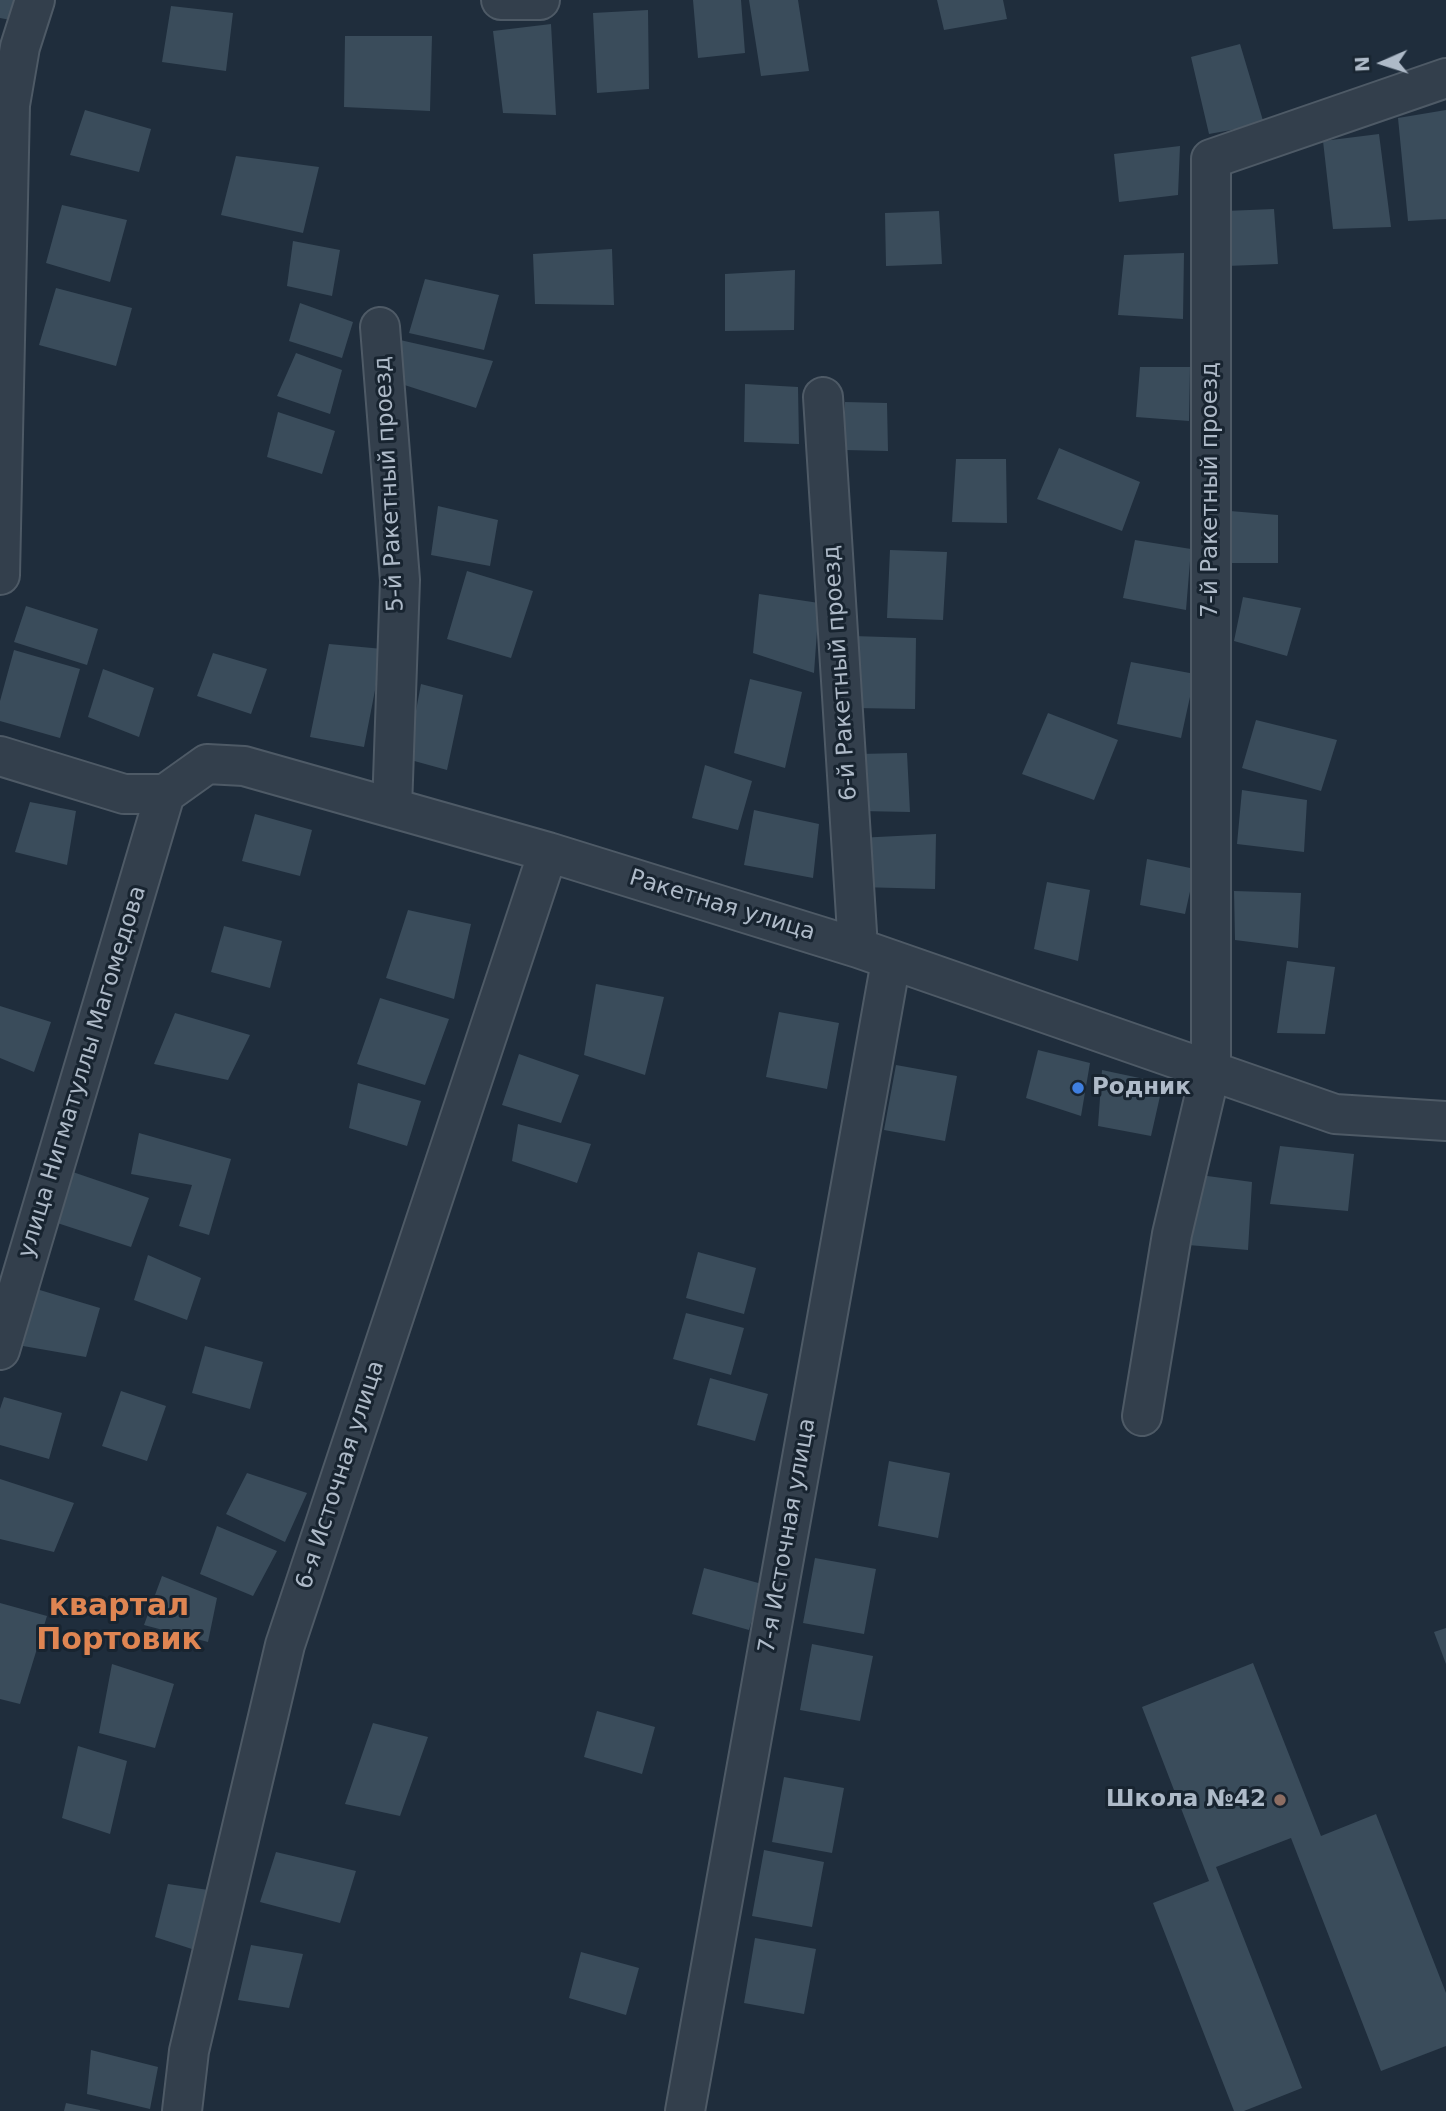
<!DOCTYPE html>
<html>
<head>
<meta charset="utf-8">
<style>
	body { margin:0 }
	#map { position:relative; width:1446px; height:2111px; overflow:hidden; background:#1f2d3c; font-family:"DejaVu Sans",sans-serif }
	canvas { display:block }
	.north { position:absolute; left:1348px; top:28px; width:70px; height:70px; -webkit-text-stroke:5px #182430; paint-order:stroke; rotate:267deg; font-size:19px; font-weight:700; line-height:28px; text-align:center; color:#aebac8 }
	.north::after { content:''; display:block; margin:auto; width:24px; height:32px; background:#aebac8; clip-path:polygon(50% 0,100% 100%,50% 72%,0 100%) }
</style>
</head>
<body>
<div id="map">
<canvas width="1446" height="2111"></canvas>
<div class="north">N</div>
</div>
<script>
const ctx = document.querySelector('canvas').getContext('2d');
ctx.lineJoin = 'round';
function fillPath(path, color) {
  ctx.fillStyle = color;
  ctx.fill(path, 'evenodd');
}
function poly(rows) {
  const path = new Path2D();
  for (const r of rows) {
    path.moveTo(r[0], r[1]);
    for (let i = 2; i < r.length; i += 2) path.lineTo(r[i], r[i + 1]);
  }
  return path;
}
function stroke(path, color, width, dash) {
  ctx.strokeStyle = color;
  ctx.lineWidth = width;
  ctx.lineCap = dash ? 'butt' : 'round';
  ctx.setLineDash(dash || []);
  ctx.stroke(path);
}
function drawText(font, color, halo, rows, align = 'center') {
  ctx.font = font + ' "DejaVu Sans",sans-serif';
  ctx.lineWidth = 6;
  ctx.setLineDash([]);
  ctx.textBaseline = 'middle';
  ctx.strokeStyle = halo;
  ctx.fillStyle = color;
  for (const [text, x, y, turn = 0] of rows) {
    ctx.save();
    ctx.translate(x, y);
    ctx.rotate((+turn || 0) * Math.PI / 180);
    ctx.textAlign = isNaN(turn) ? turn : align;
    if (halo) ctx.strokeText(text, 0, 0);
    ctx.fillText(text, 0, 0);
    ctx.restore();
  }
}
fillPath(poly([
	[0,0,26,0,21,22,0,18],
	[693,0,741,0,745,53,698,58],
	[749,0,798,0,809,71,761,76],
	[937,0,1003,0,1007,19,944,30],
	[171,6,233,13,226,71,162,62],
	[648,10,649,89,597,93,593,13],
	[551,24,556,115,503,113,493,31],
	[345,36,432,36,430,111,344,107],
	[1240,44,1264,124,1209,134,1191,57],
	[85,110,151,129,139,172,70,155],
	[1446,110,1446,219,1408,221,1398,118],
	[1379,134,1391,227,1333,229,1323,141],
	[1180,146,1178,195,1119,202,1114,154],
	[236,156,319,167,303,233,221,215],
	[62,205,127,220,110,282,46,263],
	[1274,209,1278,264,1227,266,1225,211],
	[939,211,942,264,886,266,885,213],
	[293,241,340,250,332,296,287,286],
	[612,249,614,305,535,304,533,254],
	[1184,253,1183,319,1118,315,1124,255],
	[795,270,794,330,725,331,725,274],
	[425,279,499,295,484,350,409,333],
	[56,288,132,308,116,366,39,345],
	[300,303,353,322,342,358,289,341],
	[400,340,493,361,476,408,392,381],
	[296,353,342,370,330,414,277,396],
	[1140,367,1190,367,1189,421,1136,417],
	[745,384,798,387,799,444,744,442],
	[845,402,887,403,888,451,845,450],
	[278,412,335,431,322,474,267,457],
	[1059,448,1140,482,1122,531,1037,499],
	[956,459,1006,459,1007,523,952,522],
	[438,506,498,520,490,566,431,555],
	[1230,511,1278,515,1278,563,1228,563],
	[1135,540,1191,549,1186,610,1123,598],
	[890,550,947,552,943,620,887,618],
	[467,571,533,591,511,658,447,639],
	[759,594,819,603,814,673,753,653],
	[1243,597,1301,608,1287,656,1234,641],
	[26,606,98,629,87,665,14,642],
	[853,636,916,638,915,709,855,708],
	[329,644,383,649,364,747,310,737],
	[14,650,80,669,60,738,0,721,0,701],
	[213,653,267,669,251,714,197,696],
	[1131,662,1195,674,1181,738,1117,724],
	[103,669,154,688,139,737,88,717],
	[750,679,802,692,785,768,734,753],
	[421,684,463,695,447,770,407,759],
	[1048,713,1118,740,1094,800,1022,774],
	[1256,720,1337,740,1321,791,1242,768],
	[907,753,910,812,861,811,858,754],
	[705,765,752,781,738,830,692,818],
	[1242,790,1307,800,1304,852,1237,844],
	[30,802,76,811,67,865,15,852],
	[754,810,819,824,813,878,744,865],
	[255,814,312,830,300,876,242,861],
	[936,834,935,889,858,887,858,838],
	[1147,859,1195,869,1185,914,1140,905],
	[1047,882,1090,890,1078,961,1034,949],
	[1234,891,1301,893,1298,948,1235,940],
	[408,910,471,924,454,999,386,978],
	[224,926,282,941,270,988,211,972],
	[1287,961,1335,967,1325,1034,1277,1033],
	[596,984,664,997,645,1075,584,1055],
	[380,998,449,1019,425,1085,357,1064],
	[0,1006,51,1022,34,1072,0,1058],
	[779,1012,839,1023,827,1089,766,1077],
	[175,1013,250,1035,228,1080,154,1064],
	[1038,1050,1090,1063,1081,1116,1026,1098],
	[519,1054,579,1075,561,1123,502,1105],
	[896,1065,957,1076,945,1141,884,1130],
	[1102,1070,1163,1083,1151,1136,1098,1126],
	[358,1083,421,1101,407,1146,349,1128],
	[518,1124,591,1144,577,1183,512,1161],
	[139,1133,231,1159,209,1235,179,1226,192,1185,131,1174],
	[1280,1146,1354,1154,1348,1211,1270,1204],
	[61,1168,149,1198,131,1247,48,1220],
	[1200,1175,1252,1182,1248,1250,1188,1245],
	[698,1252,756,1268,744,1314,686,1298],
	[148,1255,201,1278,187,1320,134,1300],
	[33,1288,100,1308,86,1357,23,1346],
	[686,1313,744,1328,731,1375,673,1359],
	[205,1346,263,1362,250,1409,192,1393],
	[710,1378,768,1394,755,1441,697,1425],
	[121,1391,166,1406,147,1461,102,1446],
	[4,1397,62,1413,49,1459,0,1445,0,1409],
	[889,1461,950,1473,938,1538,878,1526],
	[247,1473,307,1493,285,1542,226,1514],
	[0,1479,74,1503,54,1552,0,1539],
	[217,1526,277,1551,253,1596,200,1574],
	[815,1558,876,1569,864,1634,803,1623],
	[704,1568,762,1584,749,1630,692,1614],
	[162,1576,217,1598,208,1642,144,1625],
	[0,1603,47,1616,20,1704,0,1699],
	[1446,1628,1446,1664,1434,1632],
	[812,1644,873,1656,860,1721,800,1710],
	[1253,1663,1321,1836,1376,1814,1446,1993,1446,2046,1381,2071,1291,1838,1216,1867,1302,2088,1244,2111,1234,2111,1153,1903,1209,1881,1142,1707],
	[112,1664,174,1684,155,1748,99,1733],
	[597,1711,655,1727,642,1774,584,1757],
	[373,1723,428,1737,400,1816,345,1804],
	[78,1746,127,1761,110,1834,62,1818],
	[784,1777,844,1788,832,1853,772,1842],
	[764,1850,824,1862,812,1927,752,1916],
	[276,1852,356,1871,340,1923,260,1902],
	[168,1884,215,1891,195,1950,155,1937],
	[755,1938,816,1949,804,2014,744,2003],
	[251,1945,303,1954,289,2008,238,2000],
	[581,1952,639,1968,626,2015,569,1998],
	[91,2050,158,2067,150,2109,87,2094],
	[66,2103,100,2110,100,2111,64,2111]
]), '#3a4c5b');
const minor = poly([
	[501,0,540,0],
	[380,327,400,580,392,808],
	[823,397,858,948],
	[0,575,10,105,20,47,35,0],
	[0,756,124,794,165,794,207,764,244,766,548,852,858,948,1335,1114,1446,1121],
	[0,1350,165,794],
	[1142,1416,1172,1234,1211,1069,1211,159,1446,78],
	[182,2111,189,2051,285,1645,548,852],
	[685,2111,891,961]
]);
stroke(minor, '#4e5a66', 42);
stroke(minor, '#333f4c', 38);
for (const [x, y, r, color] of [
	[1078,1088,7,"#3f7fe0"],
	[1280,1800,7,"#8d6e63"]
]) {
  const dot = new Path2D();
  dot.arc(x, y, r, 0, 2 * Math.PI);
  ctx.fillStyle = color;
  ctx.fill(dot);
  stroke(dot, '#182430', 2.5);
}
drawText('23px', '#aebac8', '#182430', [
	["5-й Ракетный проезд",390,484,-93],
	["7-й Ракетный проезд",1211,490,-90],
	["6-й Ракетный проезд",841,673,-94],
	["Ракетная улица",722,906,17],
	["улица Нигматуллы Магомедова",83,1072,-73],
	["6-я Источная улица",341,1475,-72],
	["7-я Источная улица",788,1536,-80]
]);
drawText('bold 23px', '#aebac8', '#182430', [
	["Родник",1092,1088],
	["Школа №42",1266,1800,"right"]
], 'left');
drawText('bold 30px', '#df8552', '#182430', [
	["квартал",119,1607],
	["Портовик",119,1641]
]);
</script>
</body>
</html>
